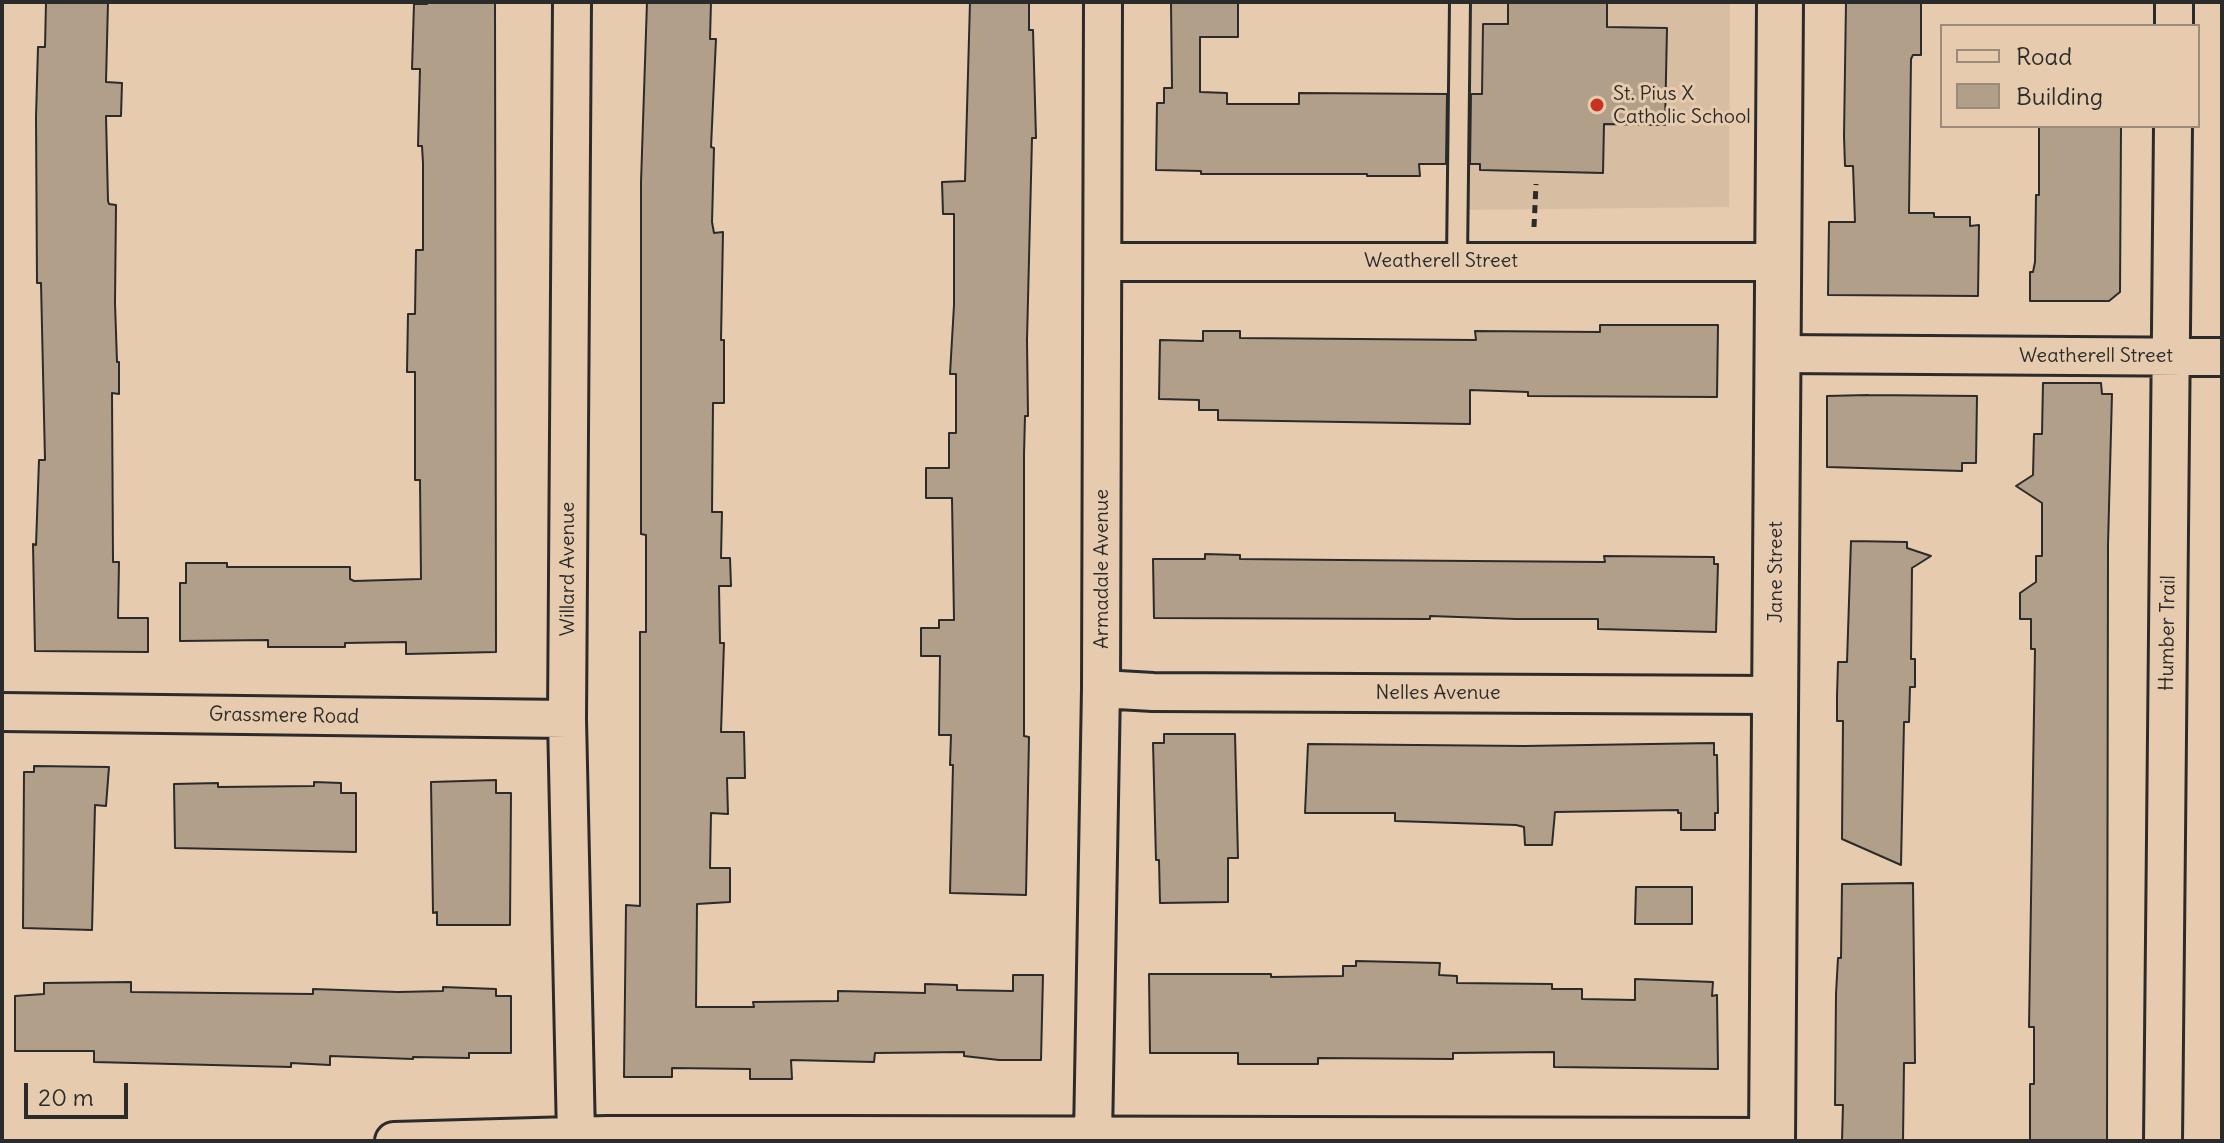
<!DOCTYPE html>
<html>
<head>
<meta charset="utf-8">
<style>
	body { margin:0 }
	#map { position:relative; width:2224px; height:1143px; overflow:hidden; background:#e7cbae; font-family:Delius,sans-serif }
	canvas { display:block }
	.frame { position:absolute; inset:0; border:4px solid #2b2b2b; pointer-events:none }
	.legend { position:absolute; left:1940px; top:24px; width:260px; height:104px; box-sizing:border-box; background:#e7cbae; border:2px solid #9c8b7a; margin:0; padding:10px 14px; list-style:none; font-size:24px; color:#2b2b2b }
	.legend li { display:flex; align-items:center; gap:16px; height:40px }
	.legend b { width:40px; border:2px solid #9c8b7a }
	.scale { position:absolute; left:24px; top:1083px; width:104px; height:36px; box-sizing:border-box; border:4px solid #2b2b2b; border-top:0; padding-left:10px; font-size:24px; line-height:28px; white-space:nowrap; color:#2b2b2b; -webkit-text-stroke:6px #e7cbae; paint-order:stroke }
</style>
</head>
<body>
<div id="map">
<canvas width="2224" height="1143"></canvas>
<div class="frame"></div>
<ul class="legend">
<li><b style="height:10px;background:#e7cbae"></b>Road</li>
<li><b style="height:22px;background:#b29f8a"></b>Building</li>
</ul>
<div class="scale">20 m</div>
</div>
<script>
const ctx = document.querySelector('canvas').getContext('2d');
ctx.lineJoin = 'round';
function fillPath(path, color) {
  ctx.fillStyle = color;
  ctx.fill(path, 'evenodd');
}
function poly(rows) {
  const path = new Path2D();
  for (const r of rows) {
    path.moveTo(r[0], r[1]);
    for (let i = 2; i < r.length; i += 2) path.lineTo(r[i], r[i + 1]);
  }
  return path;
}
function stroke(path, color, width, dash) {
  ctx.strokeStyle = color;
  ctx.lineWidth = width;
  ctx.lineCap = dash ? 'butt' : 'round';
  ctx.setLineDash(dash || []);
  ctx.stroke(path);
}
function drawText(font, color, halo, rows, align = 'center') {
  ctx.font = font + ' Delius,sans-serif';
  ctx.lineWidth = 6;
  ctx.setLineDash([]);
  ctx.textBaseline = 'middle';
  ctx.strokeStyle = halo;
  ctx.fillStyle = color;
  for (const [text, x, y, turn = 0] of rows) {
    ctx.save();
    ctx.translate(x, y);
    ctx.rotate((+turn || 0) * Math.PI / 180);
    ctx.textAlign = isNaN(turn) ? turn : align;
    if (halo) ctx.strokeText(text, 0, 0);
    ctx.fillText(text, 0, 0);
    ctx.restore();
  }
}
fillPath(poly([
	[1468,2,1730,2,1729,207,1463,210]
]), '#d7bea3');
const building = poly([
	[46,2,108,2,106,82,122,83,121,116,106,116,108,201,109,204,116,205,115,303,117,362,119,362,119,394,112,393,113,562,119,562,118,618,148,618,148,652,35,651,33,544,36,545,39,460,45,460,41,283,37,283,36,117,38,47,45,47,46,2],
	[427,2,495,2,496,652,406,654,406,642,345,643,345,647,268,647,268,640,180,641,180,583,186,583,186,563,227,563,227,567,350,567,350,579,354,581,421,579,420,480,415,480,415,372,407,372,408,314,415,314,416,250,423,250,423,163,422,146,418,146,420,69,412,69,414,4,427,4,427,2],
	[647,2,711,2,710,39,716,39,711,147,714,148,712,222,714,233,723,232,721,340,724,340,724,403,713,403,712,512,722,512,721,558,730,558,731,586,719,586,720,643,724,643,721,732,744,732,745,778,727,778,728,814,711,813,710,868,730,868,730,902,697,904,696,1007,754,1007,753,1002,838,1001,838,991,925,993,925,984,957,985,957,990,1013,991,1013,975,1043,975,1041,1060,999,1060,964,1056,964,1052,875,1053,874,1062,791,1060,792,1079,750,1079,750,1069,672,1068,672,1077,624,1077,626,905,640,906,640,632,646,632,646,535,641,534,641,182,647,2],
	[970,2,1029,2,1029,30,1033,30,1036,138,1032,138,1027,340,1028,416,1025,416,1024,454,1024,736,1029,737,1026,895,950,893,953,765,950,765,951,735,939,735,940,656,921,656,921,628,939,628,939,620,954,620,952,498,926,498,926,468,949,468,949,433,956,433,956,374,950,374,954,305,954,214,943,214,942,182,965,181,970,2],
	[1238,2,1238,37,1200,37,1200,92,1227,93,1227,104,1299,104,1299,93,1447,94,1446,164,1419,164,1420,176,1367,176,1367,174,1201,174,1201,171,1156,170,1157,103,1164,103,1164,88,1172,88,1171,3,1238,2],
	[1508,2,1607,2,1607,27,1667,28,1665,125,1604,124,1603,173,1480,170,1480,164,1470,164,1471,94,1482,94,1483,24,1508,24,1508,2],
	[1846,2,1921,2,1921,55,1913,55,1911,59,1909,213,1934,213,1934,217,1970,217,1970,226,1979,225,1978,296,1828,295,1829,222,1855,222,1853,166,1845,166,1844,136,1846,2],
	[2039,126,2121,126,2120,292,2109,301,2030,301,2030,272,2033,272,2035,262,2036,195,2039,195,2039,126],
	[1600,325,1718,325,1717,397,1528,396,1528,392,1470,390,1470,424,1218,420,1218,410,1199,410,1199,400,1159,399,1160,340,1203,341,1203,331,1240,331,1240,338,1476,340,1475,331,1600,332,1600,325],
	[2043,383,2101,383,2102,394,2112,394,2108,545,2107,1141,2030,1141,2030,1084,2034,1084,2034,1027,2029,1027,2035,649,2031,649,2031,619,2020,619,2020,593,2036,582,2036,556,2042,556,2042,503,2016,486,2033,475,2034,434,2042,434,2043,383],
	[1868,395,1977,396,1976,463,1962,463,1962,471,1827,467,1827,396,1868,395],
	[1851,541,1907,542,1907,548,1931,556,1912,568,1911,659,1915,659,1915,687,1910,687,1909,722,1904,722,1901,865,1842,839,1843,721,1837,721,1837,696,1838,662,1847,662,1851,541],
	[1205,554,1240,555,1240,559,1342,560,1605,562,1604,556,1714,557,1714,564,1718,564,1716,632,1598,629,1598,619,1516,619,1430,616,1430,619,1154,618,1153,559,1205,559,1205,554],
	[1164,734,1235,734,1238,858,1228,858,1228,902,1160,903,1159,860,1156,860,1153,743,1164,743,1164,734],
	[1714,743,1714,755,1717,755,1718,813,1715,813,1715,830,1681,830,1681,813,1678,813,1678,810,1555,812,1552,845,1525,845,1524,827,1516,825,1395,821,1395,813,1305,813,1308,744,1524,746,1714,743],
	[34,766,109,767,106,806,95,805,92,930,23,928,24,772,34,772,34,766],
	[496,780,496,793,511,793,510,925,437,925,437,912,433,913,431,782,496,780],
	[314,782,341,783,341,793,356,793,356,852,175,848,174,784,218,783,218,787,314,786,314,782],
	[1913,883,1915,1063,1904,1063,1903,1141,1842,1141,1843,1105,1835,1105,1836,994,1838,958,1841,958,1842,884,1913,883],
	[1636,887,1692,887,1692,924,1635,924,1636,887],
	[1356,961,1440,963,1439,975,1457,976,1457,983,1552,984,1552,989,1582,989,1582,999,1635,1000,1635,979,1713,982,1712,996,1717,995,1718,1069,1554,1067,1554,1052,1453,1053,1453,1059,1318,1058,1318,1064,1238,1064,1238,1053,1150,1053,1149,974,1271,974,1271,977,1343,976,1343,966,1356,966,1356,961],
	[131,982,131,992,313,994,313,989,398,992,443,991,443,987,496,989,496,996,511,996,511,1053,469,1053,469,1058,413,1057,413,1059,330,1056,330,1065,291,1063,291,1067,94,1062,94,1051,15,1051,15,996,44,994,44,983,131,982]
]);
fillPath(building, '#b29f8a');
stroke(building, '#2b2b2b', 2);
const lane = poly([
	[1457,260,1460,2]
]);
const street = poly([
	[572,2,567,719,576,1136],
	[2174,26,2174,2],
	[1103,262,1778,262],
	[1778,354,2222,357],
	[1101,689,1153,692,1775,695],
	[2,712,567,719],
	[1093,1136,1101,689,1103,2],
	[394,1141,607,1135,836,1135,1772,1137],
	[2163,1141,2173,126]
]);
const secondary = poly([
	[1772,1141,1780,2]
]);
stroke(lane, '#2b2b2b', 24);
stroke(street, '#2b2b2b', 42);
stroke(secondary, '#2b2b2b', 50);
stroke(poly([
	[1534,227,1536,184]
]), '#2b2b2b', 5, [8, 6]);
stroke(lane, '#e7cbae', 18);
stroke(street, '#e7cbae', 36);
stroke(secondary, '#e7cbae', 44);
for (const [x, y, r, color] of [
	[1597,105,8,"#c8321e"]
]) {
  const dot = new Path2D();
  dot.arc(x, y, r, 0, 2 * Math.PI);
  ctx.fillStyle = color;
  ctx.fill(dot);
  stroke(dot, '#e7cbae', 3);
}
drawText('20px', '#2b2b2b', '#e7cbae', [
	["St. Pius X",1613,94],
	["Catholic School",1613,117]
], 'left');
drawText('20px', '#2b2b2b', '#e7cbae', [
	["Weatherell Street",1441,261],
	["Weatherell Street",2096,356],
	["Willard Avenue",568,569,-90],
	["Armadale Avenue",1102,569,-90],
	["Jane Street",1776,572,-90],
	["Humber Trail",2168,633,-89],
	["Nelles Avenue",1438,693],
	["Grassmere Road",284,716,1]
]);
</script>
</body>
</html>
